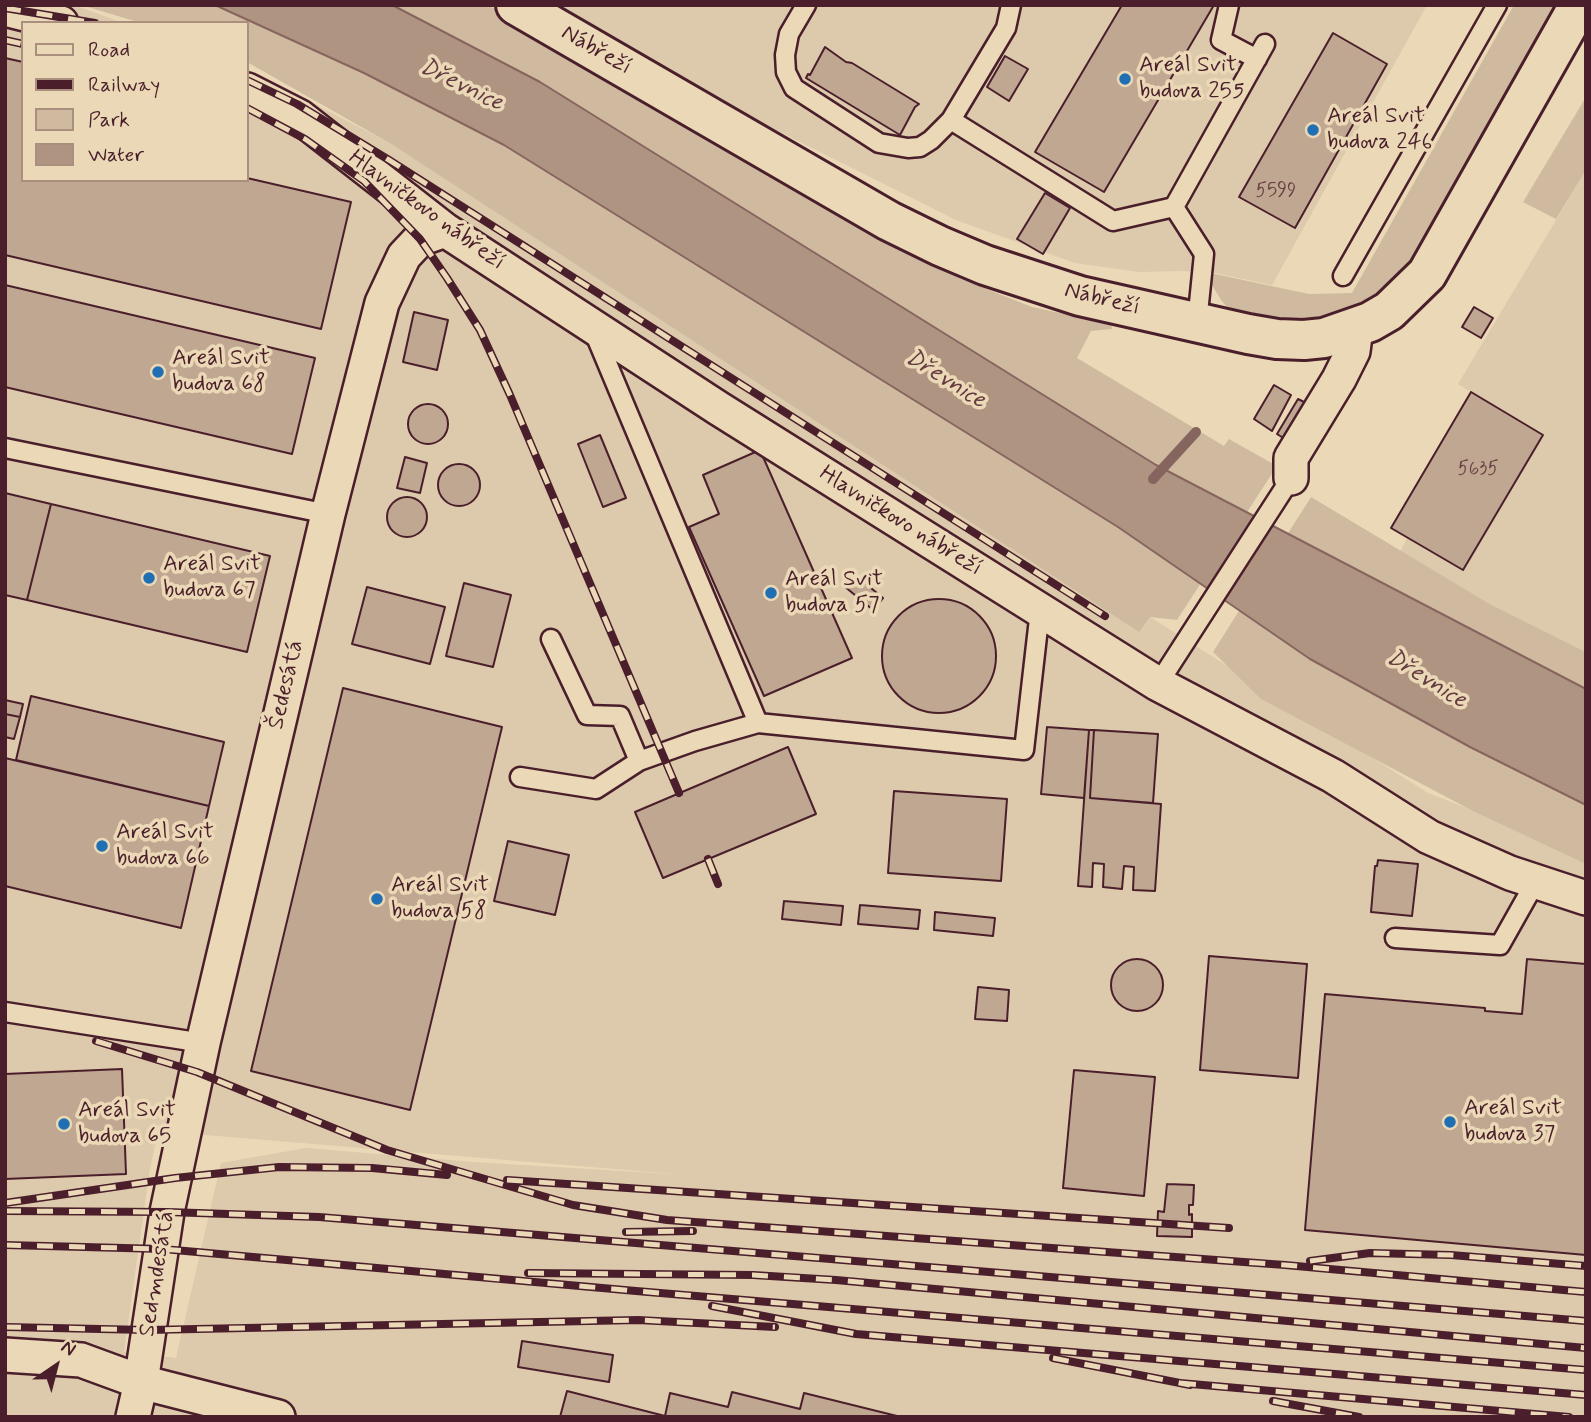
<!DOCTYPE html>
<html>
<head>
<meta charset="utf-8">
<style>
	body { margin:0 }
	#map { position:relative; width:1591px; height:1422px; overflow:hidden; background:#ead8b6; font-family:Mynerve,sans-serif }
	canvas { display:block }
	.frame { position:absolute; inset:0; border:7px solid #4a1f2b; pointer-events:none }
	.legend { position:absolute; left:21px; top:21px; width:228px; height:161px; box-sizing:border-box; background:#ead8b6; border:2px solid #aa8e7e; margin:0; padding:9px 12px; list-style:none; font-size:21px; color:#4a1f2b }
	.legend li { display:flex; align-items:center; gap:14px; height:35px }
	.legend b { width:35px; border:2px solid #aa8e7e }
	.north { position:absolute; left:21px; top:1331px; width:70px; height:70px; -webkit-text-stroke:5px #ead8b6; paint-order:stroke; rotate:35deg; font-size:19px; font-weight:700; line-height:28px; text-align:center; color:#4a1f2b }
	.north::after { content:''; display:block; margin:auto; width:24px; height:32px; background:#4a1f2b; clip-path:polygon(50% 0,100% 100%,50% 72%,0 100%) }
</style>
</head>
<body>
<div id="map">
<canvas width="1591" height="1422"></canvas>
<div class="frame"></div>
<ul class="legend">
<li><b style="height:9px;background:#ead8b6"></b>Road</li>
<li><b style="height:9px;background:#4a1f2b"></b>Railway</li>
<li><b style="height:19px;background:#cfbaa0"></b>Park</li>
<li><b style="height:19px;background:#b09482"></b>Water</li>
</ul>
<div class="north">N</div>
</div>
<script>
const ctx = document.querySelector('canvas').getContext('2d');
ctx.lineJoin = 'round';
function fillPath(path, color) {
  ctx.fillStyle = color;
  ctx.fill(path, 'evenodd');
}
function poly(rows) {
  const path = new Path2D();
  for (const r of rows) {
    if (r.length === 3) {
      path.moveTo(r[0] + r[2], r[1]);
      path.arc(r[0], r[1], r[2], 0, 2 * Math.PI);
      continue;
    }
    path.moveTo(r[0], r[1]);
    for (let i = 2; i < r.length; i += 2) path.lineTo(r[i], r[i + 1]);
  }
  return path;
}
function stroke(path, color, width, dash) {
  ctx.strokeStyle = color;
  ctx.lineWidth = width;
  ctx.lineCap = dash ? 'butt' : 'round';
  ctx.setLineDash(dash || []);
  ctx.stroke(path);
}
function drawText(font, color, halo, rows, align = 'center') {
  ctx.font = font + ' Mynerve,sans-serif';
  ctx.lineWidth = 7;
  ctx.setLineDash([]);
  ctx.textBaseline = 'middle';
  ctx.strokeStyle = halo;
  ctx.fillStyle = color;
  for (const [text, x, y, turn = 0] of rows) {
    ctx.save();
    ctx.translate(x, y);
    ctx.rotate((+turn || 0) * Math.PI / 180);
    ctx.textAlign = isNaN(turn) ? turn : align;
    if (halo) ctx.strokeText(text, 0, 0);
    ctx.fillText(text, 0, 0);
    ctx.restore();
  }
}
fillPath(poly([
	[5,5,74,5,123,23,23,23,23,180,247,180,247,69,455,177,1428,793,1586,854,1586,1417,5,1417],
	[158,1131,687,1175,688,1175,473,1162,306,1148,221,1163,176,1358,124,1352,149,1174],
	[557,5,1427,5,1272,285,1210,272,1182,271,1139,272,1075,263,956,220,778,131],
	[1586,170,1586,652,1488,603,1400,552,1407,538,1391,528,1471,392,1458,384]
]), '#ddc9ab');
fillPath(poly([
	[81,5,488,5,705,133,961,279,1032,307,1111,324,1112,329,1091,331,1077,358,1224,446,1229,439,1277,466,1177,620,1150,617,1139,632,393,145,247,62,247,23,141,23],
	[538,5,557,5,778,131,767,137],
	[1514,5,1559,5,1418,254,1396,279,1369,300,1347,311,1313,320,1269,317,1241,311,1226,306,1221,300,1212,285,1210,273,1309,294,1352,293],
	[1586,97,1586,170,1556,219,1523,202],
	[1311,497,1488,603,1586,652,1586,864,1471,810,1261,699,1213,652]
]), '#cfbaa0');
const water = poly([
	[215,5,391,5,396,7,540,82,1156,465,1586,689,1586,805,1470,747,1310,659,1118,527,504,145,364,73,215,5]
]);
fillPath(water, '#b09482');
stroke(water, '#87655f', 2);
stroke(poly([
	[1153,479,1196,432]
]), '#87655f', 10);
const building = poly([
	[1122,5,1214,5,1104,192,1035,152,1122,5],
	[1333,33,1387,64,1295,228,1239,197,1333,33],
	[825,47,846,62,852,63,919,104,915,107,900,135,806,78,808,74,810,75,825,47],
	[1005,56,1028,69,1009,101,987,87,1005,56],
	[5,58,23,62,23,180,247,180,247,178,351,202,321,329,5,255,5,58],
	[1045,193,1070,208,1043,254,1017,239,1045,193],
	[5,285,315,358,292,454,5,387,5,285],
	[1474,307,1493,318,1481,338,1462,327,1474,307],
	[414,312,448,320,437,370,403,362,414,312],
	[1274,385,1291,395,1272,431,1254,419,1274,385],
	[1471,392,1543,435,1463,570,1391,528,1471,392],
	[1298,399,1306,403,1285,439,1277,434,1298,399],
	[428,424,20],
	[600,435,626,498,603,507,578,444,600,435],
	[760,450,852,658,764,696,689,527,719,514,703,475,760,450],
	[405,457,427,463,420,493,397,488,405,457],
	[459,485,21],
	[5,493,51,504,27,600,5,595,5,493],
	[407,517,20],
	[51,504,270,556,247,652,27,600,51,504],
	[854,574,883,598,873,610,844,586,854,574],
	[464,583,511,595,493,667,446,656,464,583],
	[367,587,445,607,430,664,352,644,367,587],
	[939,656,57],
	[343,688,502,727,410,1110,251,1071,343,688],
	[31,696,224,742,209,806,16,760,31,696],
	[5,700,23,704,20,717,5,714,5,700],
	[5,714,20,717,14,739,5,737,5,714],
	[1047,727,1089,730,1084,798,1041,794,1047,727],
	[1089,730,1094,730,1090,798,1161,804,1155,891,1133,890,1134,867,1124,866,1122,889,1103,887,1104,864,1093,863,1092,887,1078,886,1089,730],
	[1094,730,1158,734,1153,803,1090,798,1094,730],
	[788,747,816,814,663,878,635,812,788,747],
	[5,758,209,806,181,928,5,886,5,758],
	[894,791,1007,799,1001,881,888,873,894,791],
	[508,841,569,855,555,915,494,901,508,841],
	[1378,860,1418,864,1412,916,1371,912,1375,866,1377,866,1378,860],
	[784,901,843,906,841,925,782,919,784,901],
	[860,905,920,910,918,929,858,924,860,905],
	[935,912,995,918,993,936,934,930,935,912],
	[1209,956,1307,964,1298,1078,1200,1070,1209,956],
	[1527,959,1586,964,1586,1255,1305,1230,1325,994,1485,1008,1485,1011,1522,1014,1527,959],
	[1137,985,26],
	[978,987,1009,990,1007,1021,975,1019,978,987],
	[122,1069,126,1174,5,1179,5,1074,122,1069],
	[1074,1070,1155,1077,1144,1196,1063,1188,1074,1070],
	[1167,1184,1194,1185,1193,1205,1189,1205,1189,1215,1192,1214,1192,1237,1157,1236,1158,1211,1164,1212,1167,1184],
	[522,1341,613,1355,609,1382,518,1367,522,1341],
	[567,1391,665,1416,669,1417,560,1417,567,1391],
	[732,1392,800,1409,804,1393,901,1417,665,1416,670,1393,728,1407,732,1392]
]);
fillPath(building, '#c0a791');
stroke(building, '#4a1f2b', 2);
const lane = poly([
	[806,5,789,34,785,55,786,72,794,88,879,143,908,148,920,147,931,140,951,120,1006,28,1011,5],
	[1229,5,1221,40,1257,59],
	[951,120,1113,221,1174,207],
	[1343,276,1497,5],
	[1197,323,1204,254,1174,207,1265,44],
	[594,332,758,723,1024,750,1040,610],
	[5,448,328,514],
	[551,639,587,715,620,716,639,761],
	[1158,684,1291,478],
	[520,777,596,789,639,761,695,741,758,723],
	[1395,938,1500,945,1536,881],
	[5,1012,203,1043]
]);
const street = poly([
	[5,9,61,23],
	[247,90,300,117,445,230,718,408,1158,684,1333,776,1429,837,1510,873,1586,898],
	[1291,478,1291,458,1339,379,1353,351,1356,328],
	[5,1355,81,1360,141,1382,278,1417],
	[133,1417,141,1382,167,1212,203,1043,328,514,382,303,404,256,420,239,445,230]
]);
const secondary = poly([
	[516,5,889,221,940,246,985,265,1080,296,1248,334,1277,339,1304,340,1324,338,1370,322,1389,311,1427,274,1579,5]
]);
stroke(lane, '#4a1f2b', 23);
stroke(street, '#4a1f2b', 38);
stroke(secondary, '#4a1f2b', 44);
stroke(lane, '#ead8b6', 18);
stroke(street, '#ead8b6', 33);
stroke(secondary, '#ead8b6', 38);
const rail = poly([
	[5,8,95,23],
	[5,40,23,44],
	[247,80,297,104,389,160,1105,616],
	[247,108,305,139,364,181,420,239,447,278,480,330,510,395,679,793],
	[708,859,718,884],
	[96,1041,197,1072,387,1150,573,1205,667,1220,1285,1265,1586,1292],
	[507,1180,1229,1228],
	[5,1203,175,1178,279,1167,372,1168,447,1175],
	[5,1211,167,1212,319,1217,1586,1321],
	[626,1232,693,1231],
	[5,1245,163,1249,636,1291,1586,1370],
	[1310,1261,1370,1253,1451,1255,1586,1266],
	[528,1273,753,1275,836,1280,1586,1348],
	[712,1306,856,1334,1586,1395],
	[5,1327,148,1330,638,1320,775,1327],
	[1053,1358,1190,1385],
	[1180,1383,1569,1417],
	[1273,1401,1359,1417]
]);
stroke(rail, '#4a1f2b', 8);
stroke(rail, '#ead8b6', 5, [16]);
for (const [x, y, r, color] of [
	[1125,79,7,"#1f6fb2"],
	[1313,130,7,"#1f6fb2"],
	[158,372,7,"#1f6fb2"],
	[149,578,7,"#1f6fb2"],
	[771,593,7,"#1f6fb2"],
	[102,846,7,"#1f6fb2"],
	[377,899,7,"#1f6fb2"],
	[1450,1122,7,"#1f6fb2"],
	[64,1124,7,"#1f6fb2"]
]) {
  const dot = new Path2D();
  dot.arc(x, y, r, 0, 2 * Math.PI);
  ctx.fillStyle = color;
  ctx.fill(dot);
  stroke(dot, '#ead8b6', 2.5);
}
drawText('19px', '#684144', null, [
	["5599",1276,192],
	["5635",1478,470]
]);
drawText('23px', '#4a1f2b', '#ead8b6', [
	["Nábřeží",596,51,30],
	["Hlavničkovo nábřeží",426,211,36],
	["Nábřeží",1102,300,14],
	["Hlavničkovo nábřeží",900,522,32],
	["Šedesátá",287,685,-77],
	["Sedmdesátá",158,1274,-81]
]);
drawText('23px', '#4a1f2b', '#ead8b6', [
	["Areál Svit",1139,66],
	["budova 255",1139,92],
	["Areál Svit",1327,117],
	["budova 246",1327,143],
	["Areál Svit",172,359],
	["budova 68",172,385],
	["Areál Svit",163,565],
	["budova 67",163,591],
	["Areál Svit",785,580],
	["budova 57",785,606],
	["Areál Svit",116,833],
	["budova 66",116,859],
	["Areál Svit",391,886],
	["budova 58",391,912],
	["Areál Svit",1464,1109],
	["budova 37",1464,1135],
	["Areál Svit",78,1111],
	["budova 65",78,1137]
], 'left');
drawText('italic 24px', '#643c41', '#ead8b6', [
	["Dřevnice",461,86,26],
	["Dřevnice",945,380,32],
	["Dřevnice",1426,680,32]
]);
</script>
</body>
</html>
